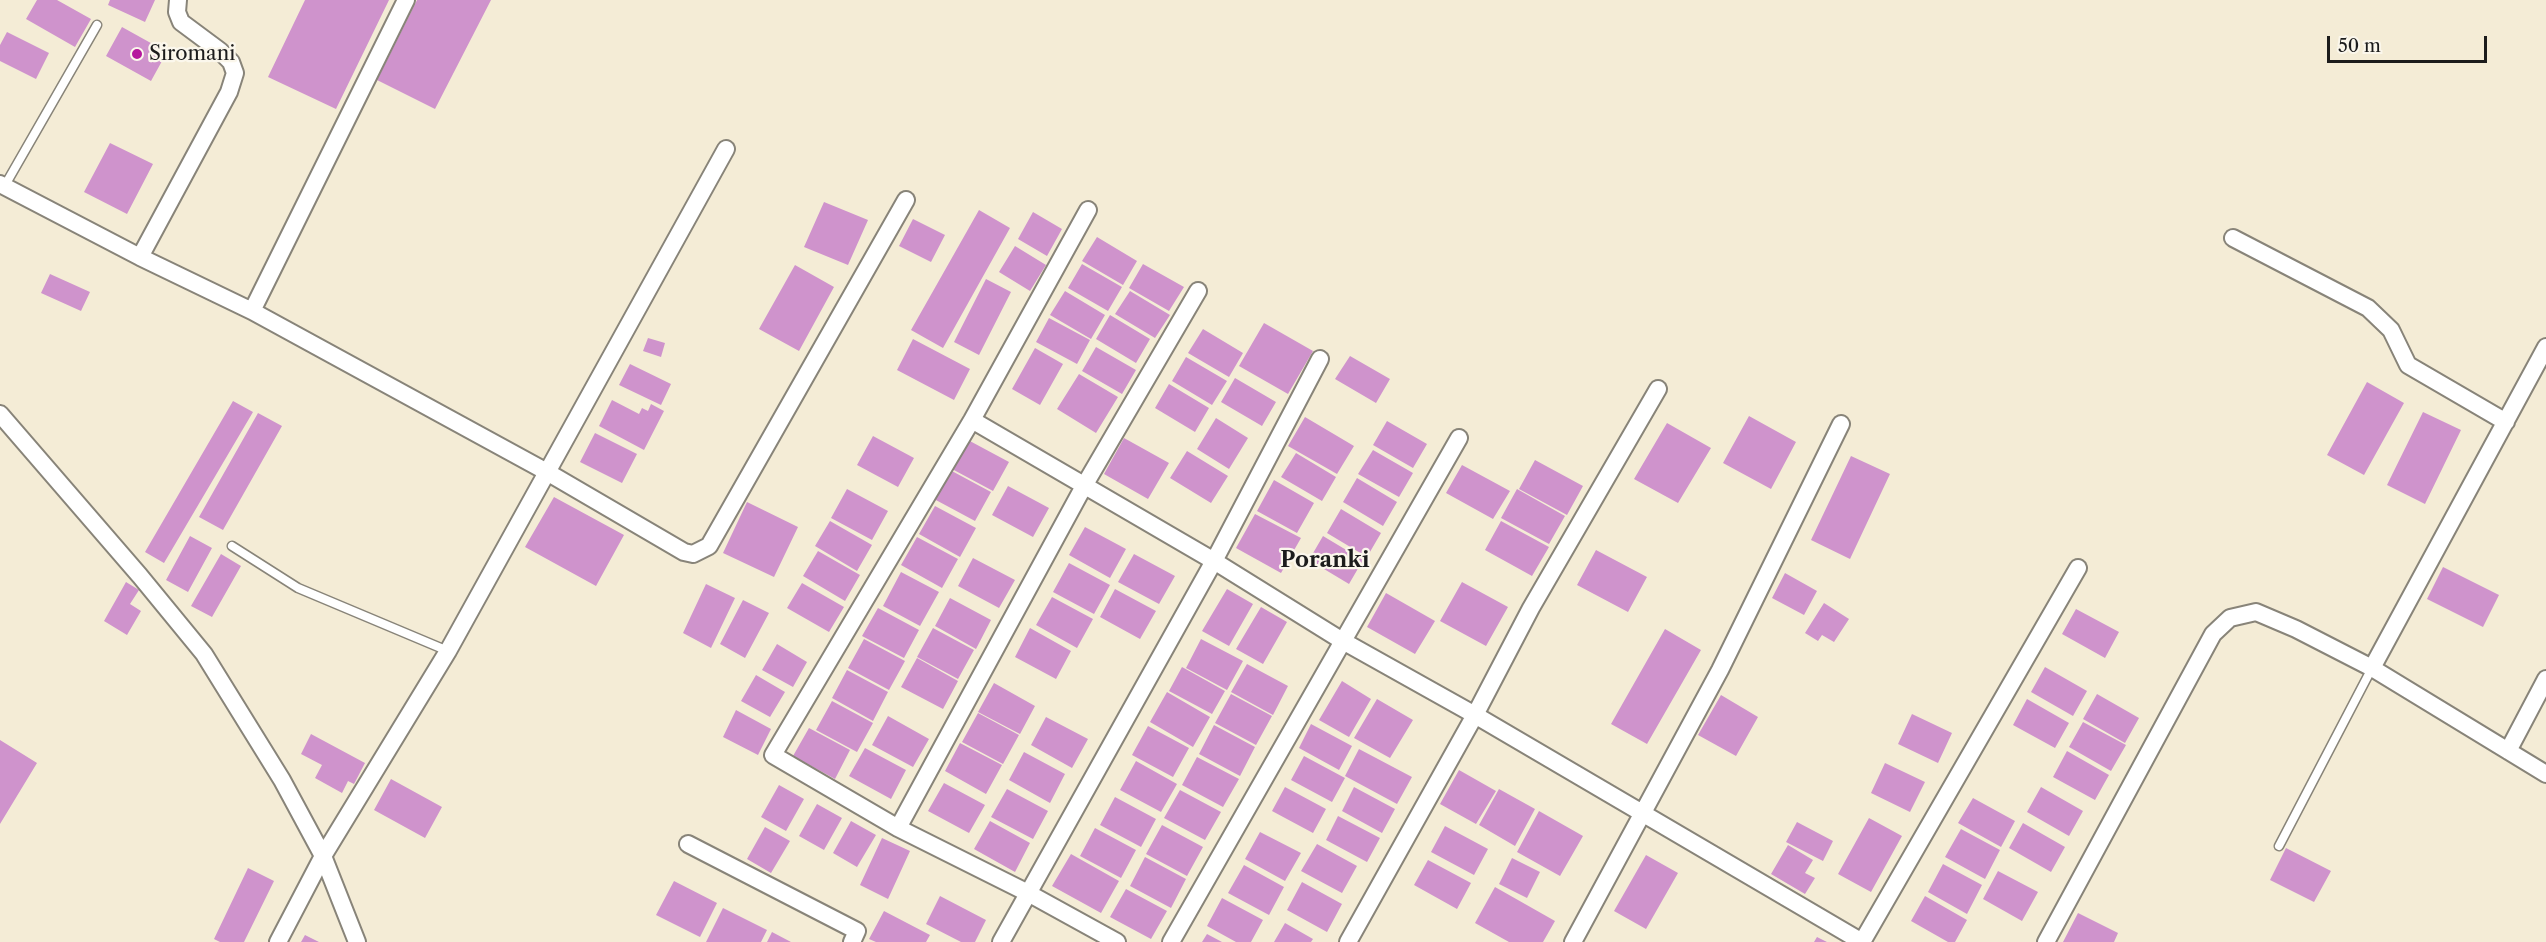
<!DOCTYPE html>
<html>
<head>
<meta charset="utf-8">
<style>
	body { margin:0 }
	#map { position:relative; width:2546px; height:942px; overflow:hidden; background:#f4ecd6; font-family:"Libre Caslon Text",serif }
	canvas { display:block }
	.scale { position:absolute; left:2327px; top:36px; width:160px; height:27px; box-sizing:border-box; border:3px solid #1c1c1c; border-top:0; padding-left:8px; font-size:18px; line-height:21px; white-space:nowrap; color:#1c1c1c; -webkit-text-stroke:4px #fbf7ec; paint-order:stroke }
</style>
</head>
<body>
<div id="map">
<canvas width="2546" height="942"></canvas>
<div class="scale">50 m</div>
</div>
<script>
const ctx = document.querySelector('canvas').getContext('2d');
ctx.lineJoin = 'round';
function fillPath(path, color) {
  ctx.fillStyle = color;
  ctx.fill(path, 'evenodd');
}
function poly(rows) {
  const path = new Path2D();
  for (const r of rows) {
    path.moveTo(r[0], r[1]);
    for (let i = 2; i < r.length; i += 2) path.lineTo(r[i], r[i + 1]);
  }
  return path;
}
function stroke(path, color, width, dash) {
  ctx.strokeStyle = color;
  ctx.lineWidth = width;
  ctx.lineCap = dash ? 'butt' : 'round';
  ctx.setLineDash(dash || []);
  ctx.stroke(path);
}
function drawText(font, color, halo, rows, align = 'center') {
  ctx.font = font + ' "Libre Caslon Text",serif';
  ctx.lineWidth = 4.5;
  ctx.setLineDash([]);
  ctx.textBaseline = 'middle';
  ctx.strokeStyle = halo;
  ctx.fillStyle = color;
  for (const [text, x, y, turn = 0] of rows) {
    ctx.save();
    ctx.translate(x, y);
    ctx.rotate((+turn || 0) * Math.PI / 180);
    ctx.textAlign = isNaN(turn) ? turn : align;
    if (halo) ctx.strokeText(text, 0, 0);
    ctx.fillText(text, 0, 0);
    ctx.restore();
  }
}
fillPath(poly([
	[37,0,57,0,91,19,75,47,26,19],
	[110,0,155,0,145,22,108,5],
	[305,0,389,0,336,109,268,77],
	[417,0,491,0,435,109,377,80],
	[122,27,167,52,151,81,106,56],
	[7,32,49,53,36,79,0,61,0,45],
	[110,143,153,164,127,214,84,192],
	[824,202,868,220,848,265,804,247],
	[979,210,1010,228,943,348,911,330],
	[1033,212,1062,229,1047,256,1018,239],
	[913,219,945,235,931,262,899,246],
	[1097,237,1137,261,1123,285,1082,261],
	[1015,246,1046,265,1030,291,999,272],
	[1082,264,1122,287,1108,311,1068,288],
	[1143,264,1184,287,1169,311,1129,288],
	[795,265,834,287,799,351,759,329],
	[50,274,90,292,81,311,41,293],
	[986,279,1011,292,979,355,954,342],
	[1065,291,1105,315,1091,339,1050,315],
	[1130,291,1170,315,1155,338,1115,314],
	[1110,315,1150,339,1136,363,1096,339],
	[1049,318,1090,340,1077,364,1036,342],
	[1264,323,1313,351,1288,394,1239,366],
	[1203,329,1243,353,1229,377,1188,353],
	[648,338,665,343,661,357,643,351],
	[913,339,970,369,954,400,897,370],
	[1096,347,1136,370,1122,394,1082,371],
	[1035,348,1063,364,1040,405,1012,389],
	[1350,356,1390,379,1376,403,1335,379],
	[1186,357,1227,381,1212,405,1172,381],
	[630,364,671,384,661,405,619,385],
	[1079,374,1118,397,1096,433,1057,409],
	[1235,378,1276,402,1262,426,1221,402],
	[2367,382,2404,403,2364,475,2327,455],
	[1169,384,1209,408,1195,432,1155,408],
	[612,400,639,414,642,408,648,411,651,404,664,411,644,450,599,426],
	[233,401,253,412,164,563,145,552],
	[2423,412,2461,430,2425,504,2387,485],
	[258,413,282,426,223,530,199,517],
	[1749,416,1796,442,1771,489,1723,463],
	[1305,417,1354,446,1337,474,1288,446],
	[1216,418,1248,438,1229,469,1197,449],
	[1387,421,1427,444,1413,468,1373,445],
	[1667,423,1711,448,1678,503,1634,479],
	[595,433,637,454,622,483,580,462],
	[873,436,914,458,898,487,857,465],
	[1124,438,1169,463,1148,499,1104,474],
	[968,440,1009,462,993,491,952,469],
	[1373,450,1413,473,1399,497,1358,474],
	[1187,451,1228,476,1211,503,1170,478],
	[1296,453,1336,477,1322,501,1281,477],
	[1851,456,1890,474,1850,559,1811,540],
	[1535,460,1583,486,1567,515,1519,489],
	[1462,465,1510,491,1493,519,1446,493],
	[950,470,991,492,975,521,934,499],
	[1357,478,1397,502,1383,526,1343,502],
	[1274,480,1314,503,1297,533,1257,511],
	[1008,486,1049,508,1033,537,992,515],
	[847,489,888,511,872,540,831,518],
	[1517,489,1565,516,1549,544,1501,518],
	[554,497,624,535,596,586,525,547],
	[747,502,798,527,774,577,723,553],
	[935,506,976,528,960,557,919,534],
	[1341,509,1381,533,1367,557,1327,533],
	[1255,514,1301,538,1281,573,1236,548],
	[830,521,872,545,857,571,815,546],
	[1501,521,1549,547,1532,576,1485,550],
	[1085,527,1126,549,1110,578,1069,555],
	[190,536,212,548,188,592,166,580],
	[1323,536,1363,560,1349,584,1309,560],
	[917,537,958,559,942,588,901,565],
	[1596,550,1647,577,1628,612,1577,585],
	[818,551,860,575,845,601,803,576],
	[221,554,241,566,212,617,191,606],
	[1134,554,1175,576,1159,604,1118,582],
	[973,558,1015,580,999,608,958,586],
	[1069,563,1110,585,1094,614,1053,592],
	[2443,567,2499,595,2483,627,2427,599],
	[901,572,939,592,920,626,883,606],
	[1785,573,1817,591,1804,615,1772,598],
	[126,582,139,590,130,604,141,611,127,635,104,621],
	[1462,582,1508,607,1486,646,1440,621],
	[802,583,844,607,829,632,787,608],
	[706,584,735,598,711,648,683,633],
	[1115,589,1156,611,1140,639,1100,617],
	[1227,589,1253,604,1229,646,1202,631],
	[1386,593,1435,621,1415,654,1367,627],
	[1052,597,1093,619,1077,648,1036,625],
	[950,598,991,620,976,649,935,626],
	[743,600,769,613,745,658,720,644],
	[1824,603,1849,619,1834,642,1822,635,1818,641,1805,633],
	[1261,607,1287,622,1263,664,1236,649],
	[878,608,919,630,904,658,862,636],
	[2076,609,2119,632,2105,658,2062,634],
	[933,628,974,650,958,679,917,657],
	[1030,628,1071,651,1056,679,1015,657],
	[1665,629,1701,650,1647,744,1611,724],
	[864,639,905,661,889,690,848,668],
	[1201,639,1243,661,1227,690,1186,668],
	[777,644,807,662,793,687,762,670],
	[917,658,958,681,943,709,901,687],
	[1247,664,1288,686,1273,715,1231,692],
	[1182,667,1225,691,1212,714,1169,691],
	[2045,667,2087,691,2073,716,2031,692],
	[847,670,888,692,873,721,832,698],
	[756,675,785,692,770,717,741,701],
	[1342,681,1371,699,1349,737,1319,720],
	[994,683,1035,706,1020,734,978,712],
	[1167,692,1210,717,1193,747,1150,722],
	[1231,694,1272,716,1256,745,1215,723],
	[2097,694,2139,718,2125,743,2083,719],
	[1721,695,1758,717,1736,756,1698,735],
	[1377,699,1413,720,1390,758,1354,738],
	[2027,699,2069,723,2055,748,2013,725],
	[832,701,873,723,857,752,816,730],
	[736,710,771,729,758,755,723,737],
	[978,713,1019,735,1003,764,962,742],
	[1912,714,1952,733,1938,763,1898,744],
	[888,716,929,739,913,767,872,745],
	[1046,717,1088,739,1072,768,1031,745],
	[2083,722,2126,745,2111,771,2069,747],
	[1311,724,1352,746,1339,770,1299,748],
	[1214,725,1255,747,1240,776,1199,754],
	[1148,726,1189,748,1173,777,1132,755],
	[809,728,850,750,835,779,793,756],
	[311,734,365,763,354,784,348,781,342,793,315,778,322,765,301,754],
	[0,740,37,763,0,824],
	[960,743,1002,765,986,794,945,771],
	[865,748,906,770,891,799,849,776],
	[1359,749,1412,777,1397,804,1345,776],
	[2067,751,2109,775,2095,800,2053,777],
	[1024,752,1065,774,1050,803,1009,780],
	[1304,756,1345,778,1332,802,1291,780],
	[1197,757,1239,779,1223,807,1182,785],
	[1136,761,1177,784,1161,812,1120,790],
	[1885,763,1925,782,1910,812,1871,793],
	[1459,770,1496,791,1476,824,1440,804],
	[391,779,442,807,425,838,374,810],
	[944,783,985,805,969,833,928,811],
	[779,785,804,799,786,831,761,817],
	[1285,787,1326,809,1313,833,1272,811],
	[1354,787,1395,809,1382,833,1342,811],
	[2041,787,2083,811,2069,836,2027,812],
	[1007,789,1048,811,1033,839,991,817],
	[1499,789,1535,809,1515,846,1479,825],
	[1180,790,1221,812,1205,840,1164,818],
	[1115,797,1156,819,1141,847,1100,825],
	[1973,798,2015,821,2001,847,1958,823],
	[817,804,842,818,824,850,799,836],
	[1539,811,1583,836,1560,876,1517,852],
	[1338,816,1380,838,1367,862,1326,840],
	[1869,818,1902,836,1871,892,1838,874],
	[851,821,876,835,857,867,833,853],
	[990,821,1030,843,1015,872,974,849],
	[1797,822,1833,841,1823,861,1786,842],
	[2023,823,2065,847,2051,872,2009,848],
	[1162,825,1203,847,1187,876,1146,854],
	[1445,826,1488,849,1474,875,1431,852],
	[765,827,790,841,771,873,747,859],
	[1095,828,1136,850,1121,878,1080,856],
	[1961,829,2000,850,1985,879,1945,857],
	[1260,832,1301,853,1285,881,1245,859],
	[882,838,910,851,888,899,860,885],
	[1317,844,1357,866,1342,893,1301,871],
	[1788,845,1813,860,1805,873,1815,878,1805,894,1771,874],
	[2286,848,2331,871,2314,902,2270,880],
	[1071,854,1119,881,1101,913,1052,886],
	[1646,855,1678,873,1646,929,1614,911],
	[1145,857,1186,879,1171,908,1130,886],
	[1512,858,1540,872,1527,898,1499,884],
	[1428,860,1471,883,1457,909,1414,885],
	[1943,864,1982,885,1967,914,1928,892],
	[1244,865,1284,887,1269,915,1228,893],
	[248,868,274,881,244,942,220,942,214,939],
	[1998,871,2038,892,2022,921,1983,899],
	[674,881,717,903,700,937,656,915],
	[1302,882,1342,904,1327,932,1287,910],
	[1495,887,1555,921,1543,942,1509,942,1475,923],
	[1126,889,1167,911,1151,939,1110,917],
	[940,896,986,920,975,942,961,942,926,924],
	[1925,896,1967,920,1955,942,1948,942,1911,921],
	[1222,898,1263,920,1251,942,1236,942,1207,926],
	[723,908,767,930,761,942,706,942],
	[884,911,930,935,926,942,876,942,869,939],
	[2078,913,2118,933,2114,942,2063,942],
	[1285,923,1313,939,1311,942,1274,942],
	[772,932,791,942,767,942],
	[1207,934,1222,942,1202,942],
	[305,935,319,942,301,942],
	[1817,937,1827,942,1814,942]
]), '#cf93cc');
const service = poly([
	[4,187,97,25],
	[232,546,298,588,448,651],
	[2279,846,2372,668]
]);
const minor = poly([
	[0,184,140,257,252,311,547,472,684,552,693,554,709,546,906,200],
	[1088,210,972,420,773,755,898,828,1028,893,1117,942],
	[2233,238,2368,308,2391,330,2408,365,2506,422],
	[140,257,229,92,235,73,231,62,220,51,181,22,177,12,178,0],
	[252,311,406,0],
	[0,414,140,576,204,654,282,780,323,856,357,942],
	[972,420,1214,561,1341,640,1475,715,1531,608,1658,389],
	[2372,668,2546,347],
	[2508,751,2546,679],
	[898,828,1084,486,1198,291],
	[688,844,857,931,852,942],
	[278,942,323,856,448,651,726,149],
	[1001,942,1214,561,1320,359],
	[1171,942,1459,438],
	[1348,942,1475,715,1862,942,2078,568],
	[1573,942,1720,670,1841,424],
	[2046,942,2213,634,2230,618,2256,612,2296,629,2372,668,2546,774]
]);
stroke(service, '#888479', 11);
stroke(minor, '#888479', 20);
stroke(service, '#fff', 8);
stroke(minor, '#fff', 16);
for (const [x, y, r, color] of [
	[137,54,6,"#b5179e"]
]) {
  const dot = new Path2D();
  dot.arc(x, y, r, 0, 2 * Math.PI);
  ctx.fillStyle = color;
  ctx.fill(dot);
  stroke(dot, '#fbf7ec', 2);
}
drawText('20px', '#1c1c1c', '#fbf7ec', [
	["Siromani",149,54]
], 'left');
drawText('bold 22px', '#1c1c1c', '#fbf7ec', [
	["Poranki",1325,561]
]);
</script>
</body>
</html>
